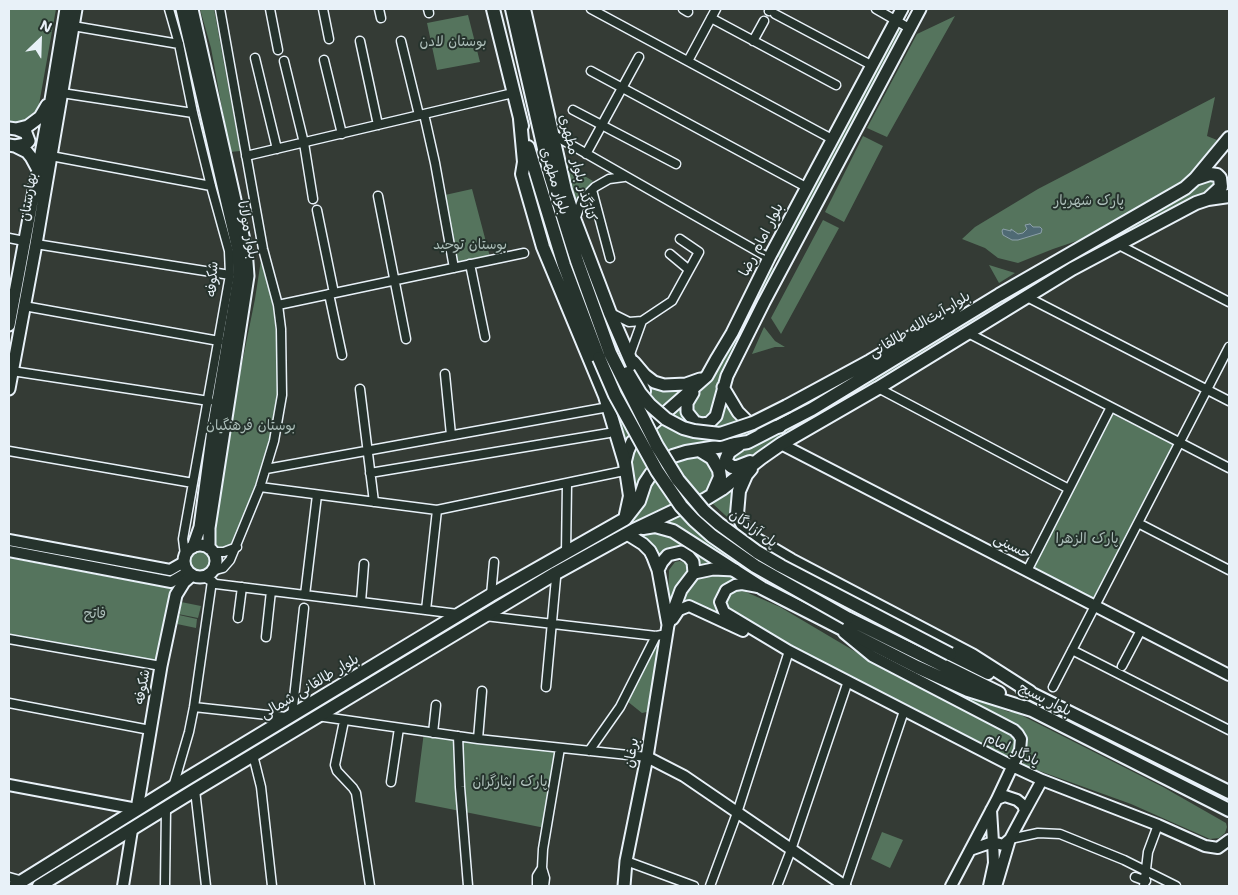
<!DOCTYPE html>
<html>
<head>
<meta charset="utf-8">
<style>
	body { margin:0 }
	#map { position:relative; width:1238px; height:895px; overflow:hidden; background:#343b35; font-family:"Shantell Sans",sans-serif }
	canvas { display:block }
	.frame { position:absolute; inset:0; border:10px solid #e8f1f8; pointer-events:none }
	.north { position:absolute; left:15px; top:15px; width:50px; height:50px; -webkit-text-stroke:4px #26332d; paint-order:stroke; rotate:24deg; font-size:14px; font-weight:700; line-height:20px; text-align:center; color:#e8f1f8 }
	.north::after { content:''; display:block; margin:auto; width:18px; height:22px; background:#e8f1f8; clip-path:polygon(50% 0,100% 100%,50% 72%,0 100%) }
</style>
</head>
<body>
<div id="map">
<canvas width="1238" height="895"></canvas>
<div class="frame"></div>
<div class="north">N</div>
</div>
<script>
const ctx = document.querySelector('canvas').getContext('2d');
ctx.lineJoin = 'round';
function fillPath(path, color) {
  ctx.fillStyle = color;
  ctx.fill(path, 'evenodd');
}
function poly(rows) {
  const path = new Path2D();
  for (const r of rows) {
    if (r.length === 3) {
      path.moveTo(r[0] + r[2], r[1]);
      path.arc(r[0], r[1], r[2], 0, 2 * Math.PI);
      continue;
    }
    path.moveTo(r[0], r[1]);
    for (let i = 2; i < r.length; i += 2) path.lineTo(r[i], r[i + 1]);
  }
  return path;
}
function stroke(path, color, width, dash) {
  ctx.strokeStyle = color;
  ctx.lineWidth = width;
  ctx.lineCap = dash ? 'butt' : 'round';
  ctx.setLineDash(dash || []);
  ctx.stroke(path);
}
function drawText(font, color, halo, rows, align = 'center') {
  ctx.font = font + ' "Shantell Sans","Playpen Sans Arabic",sans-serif';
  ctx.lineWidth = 4;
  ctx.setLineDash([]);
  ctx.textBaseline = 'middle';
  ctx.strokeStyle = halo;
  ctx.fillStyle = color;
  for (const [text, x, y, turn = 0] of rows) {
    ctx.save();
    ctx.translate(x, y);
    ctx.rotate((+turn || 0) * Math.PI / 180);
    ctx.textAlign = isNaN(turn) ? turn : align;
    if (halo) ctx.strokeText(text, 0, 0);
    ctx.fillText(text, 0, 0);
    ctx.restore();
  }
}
fillPath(poly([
	[9,9,56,9,38,110,16,126,9,124],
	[200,9,214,9,240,151,230,152,211,48],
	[468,15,480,62,437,70,427,23],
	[955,16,887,137,867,128,917,34],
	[897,26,903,30,781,259,775,255],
	[1215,97,1207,136,1217,140,1185,184,1103,232,1053,249,1018,263,998,258,985,248,962,239,975,227,1038,189],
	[863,136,883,146,844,222,825,212],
	[564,164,593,181,574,204],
	[1209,177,1217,182,1211,192,1193,198,1104,245,749,458,733,463,731,457,734,454,803,422,1132,221],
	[472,189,490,257,458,266,445,195],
	[823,220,839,228,781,334,771,318],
	[261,260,271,294,277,338,277,397,271,433,262,470,246,515,232,547,220,549,215,546,211,539,230,423,255,299],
	[989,265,1015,273,999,283],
	[772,267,776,269,728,362,709,421,694,418,692,403,715,373,725,356],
	[764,327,775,341,785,347,775,347,752,354],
	[635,368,643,378,693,385,662,411,655,403],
	[726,396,744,423,711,427,720,419],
	[685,401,693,425,670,414],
	[620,414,632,437,626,446,617,415],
	[1112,414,1174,445,1094,603,1032,570],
	[662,419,675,428,753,428,759,431,745,437,671,450,668,452,654,428],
	[635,444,650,469,634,493,635,481,631,461],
	[698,454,714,468,715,482,700,499,672,461],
	[655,477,675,504,658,510,629,528,627,525,638,513,645,500,648,488],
	[737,489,738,527,712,503],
	[680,513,739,560,734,565,656,523],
	[656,530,667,533,719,567,698,570,691,555,660,559,654,548,644,537,637,535,645,532],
	[200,561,10],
	[9,558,173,589,160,665,9,636],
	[680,561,687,564,690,570,668,608,669,570,675,562],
	[709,574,734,577,733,584,724,588,727,619,694,605,681,602,685,590,696,577],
	[736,590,746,592,780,607,861,655,1014,735,1016,738,1016,747,1013,753,1005,757,832,668,724,607,726,596],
	[181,602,201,606,198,618,178,614],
	[179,615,197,619,196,628,177,624],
	[653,646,659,648,651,711,642,713,627,701],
	[879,656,933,681,1009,712,1015,712,1163,787,1226,823,1227,827,1225,833,1219,838,1210,839,1131,804,1023,765,1025,740],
	[1056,711,1229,799,1229,802,1055,714],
	[424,732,560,748,545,828,415,802],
	[882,832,903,840,890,868,871,859]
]), '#55745d');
const water = poly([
	[1030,224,1033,227,1040,227,1042,229,1041,233,1018,240,1012,240,1003,235,1002,231,1003,229,1011,231,1011,229,1018,234,1023,233,1027,229,1025,225,1030,224]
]);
fillPath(water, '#4f6a74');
stroke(water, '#8ca0a9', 1);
const minor = poly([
	[169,9,179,44,193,113,211,186,229,251,230,275,183,539,185,555],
	[270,9,278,50],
	[323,9,329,39],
	[379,9,381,18],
	[428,9,429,13],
	[591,9,832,139],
	[683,9,688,12],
	[876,9,909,28],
	[769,11,770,9],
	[775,14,871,65],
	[711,18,836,85],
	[73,26,179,44],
	[360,41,378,125],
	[401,41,419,115],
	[753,41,764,21],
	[255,58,277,149],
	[324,60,342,134],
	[284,61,304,143,313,199],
	[688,61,716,9],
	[591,71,806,187],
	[62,93,193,113],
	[573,110,676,164],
	[424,114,435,163,454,268],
	[552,134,769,258],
	[586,154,639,57],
	[51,156,211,186],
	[246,156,513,93],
	[592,190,610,258],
	[378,196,406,339],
	[317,210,334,293],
	[575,220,582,200,595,187,609,179,624,177],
	[9,238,24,241],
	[36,244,230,275],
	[1117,244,1229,302],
	[670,254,688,269],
	[470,264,485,337],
	[329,294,342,355],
	[1027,297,1229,401],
	[278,305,524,253],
	[24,306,219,341],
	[611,313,629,322,642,321],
	[968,333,1229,468],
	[629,357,642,321,672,301,699,252,680,239],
	[12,371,209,401],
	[445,374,451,435],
	[878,388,1069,489],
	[360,389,374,502],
	[9,451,193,483],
	[266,469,603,408],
	[370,473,609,433],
	[260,487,437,510,624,471],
	[1138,523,1229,570],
	[213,552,224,552,237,547],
	[566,553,567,484],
	[212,571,223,568,230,560,260,487,274,441,282,395,281,329,278,305,263,249,220,9],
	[1027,571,1111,407],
	[204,577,216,584,458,614],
	[305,595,317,495],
	[491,595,494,562],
	[361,602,364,564],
	[426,610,437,510],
	[485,616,656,636,667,634],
	[238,618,242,587],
	[266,637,271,591],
	[9,639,161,666],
	[1072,650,1229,730],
	[1122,666,1141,630],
	[546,687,556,578],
	[1053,687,1229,347],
	[9,703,150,730],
	[194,707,286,717],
	[292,716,304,608],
	[317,716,478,739,647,757],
	[344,721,335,765,337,771,353,788,356,793,370,886],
	[433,733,436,705],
	[458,736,460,787,468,886],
	[478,739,482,691],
	[589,751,620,707,656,636],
	[253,755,261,787,272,886],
	[391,782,399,728],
	[173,787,189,732,194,707,212,581],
	[195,790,206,886],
	[1010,839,1038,833,1060,834,1124,860,1176,886],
	[626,861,694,886],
	[9,877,23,881],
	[1135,877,1146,881],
	[165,886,166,809],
	[537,886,537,876,542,868],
	[544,886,545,878,542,868,543,849,560,748],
	[710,886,737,813,789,651],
	[777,886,791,850,848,681],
	[845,886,904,711],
	[1144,886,1148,852,1158,825]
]);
const tertiary = poly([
	[781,444,1229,675],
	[9,540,170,570,184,562],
	[9,551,171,582,188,572],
	[758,587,742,584,735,585,726,590,720,602,724,612,789,651,1012,766,1042,780,1158,825,1205,846,1218,848,1229,840],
	[673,619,679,610,689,606,743,631],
	[844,633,872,656,1014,730,1018,734,1021,739,1020,750,997,799],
	[647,757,684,776,845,886],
	[9,785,137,809],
	[1025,811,1042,780],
	[970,850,993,842,994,863,989,886],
	[997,883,1010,839],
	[123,886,132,830],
	[951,886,997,799,1005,796,1017,800,1023,805,1025,811,1010,839,1003,845,993,842,991,810]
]);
const secondary = poly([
	[182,9,238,250,239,276,213,430,200,527,193,547],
	[192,9,246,249,248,276,209,528,209,548],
	[9,128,16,129,28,126,40,117,47,105],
	[9,145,15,146,27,152,31,157,38,170],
	[15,146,26,144,29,141,26,133,16,129],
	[9,325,51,100,66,9],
	[634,362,645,375,654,382,664,385,686,384,700,379],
	[723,387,738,412,748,422,761,426,780,427],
	[9,389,36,244,76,9],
	[693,393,687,403,687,412,695,422,702,424,709,423,716,416,727,376,764,302,920,9],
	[625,463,628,451,632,442,707,376,717,358,732,333,769,258,902,9],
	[627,534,643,544,650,551,653,557,658,570,668,625],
	[200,561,16],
	[658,570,662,562,668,555,681,552,689,557,693,562,694,573],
	[137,809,161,666,176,595,184,582,192,575],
	[624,886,626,861,647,757,668,625,681,590,694,573,713,569,735,570]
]);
const primary = poly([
	[493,9,522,126],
	[512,9,550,175,577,261,610,353],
	[524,9,565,190,575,221,610,313,644,391],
	[520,119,524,162,522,174,543,247,605,396,625,463,630,496,625,519],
	[528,147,564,265,599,358],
	[1195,179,1210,174,1217,175,1220,178,1221,187,1208,199],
	[605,396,616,407,628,407],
	[787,406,870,361,933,324,955,314],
	[739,445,729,452,726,459,727,463,732,467,737,467,750,462],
	[699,450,712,458,719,470,720,477,713,493],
	[751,469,746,475,739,491,737,514,746,531,757,540,791,560,972,655,1030,692],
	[643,528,655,526,673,531,762,588,917,667,968,690,1032,710],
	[847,618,999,693],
	[950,654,988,673],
	[1022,689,1229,792],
	[1026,707,1229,810],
	[14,886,173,787,491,595,625,519,639,501,645,483,651,474,658,466,673,456,686,452,748,442,812,409,999,295,1185,188,1195,179,1229,138],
	[39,886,195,790,556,573,634,530,676,510,704,500,722,489,761,458,781,444,878,388,1072,269,1196,203,1208,199,1229,196]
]);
stroke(minor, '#e8f1f8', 11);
stroke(tertiary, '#e8f1f8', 14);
stroke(secondary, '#e8f1f8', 15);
stroke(primary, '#e8f1f8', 16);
stroke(minor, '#26332d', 8);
stroke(tertiary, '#26332d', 10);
stroke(secondary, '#26332d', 11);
stroke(primary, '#26332d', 12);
const primaryBridge = poly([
	[610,353,657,446,678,480,704,511,719,524,757,552,781,566,950,654],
	[599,358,615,395,657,471,681,506,694,520,712,536,755,566,847,618],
	[628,373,640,393,650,405,666,419,683,428,694,431,720,434,753,423,787,406]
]);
stroke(primaryBridge, '#e8f1f8', 16, []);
stroke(primaryBridge, '#26332d', 12);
drawText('14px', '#adbfba', '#26332d', [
	["بوستان لادن",453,42],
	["پارک شهریار",1089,201],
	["بوستان توحید",470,245],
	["بوستان فرهنگیان",251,426],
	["پارک الزهرا",1087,539],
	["فاتح",95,614],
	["پارک ایثارگران",510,782]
]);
drawText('14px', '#e8f1f8', '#26332d', [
	["کنارگذر بلوار مطهری",577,168,75],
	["بلوار مطهری",554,181,73],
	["بهارستان",29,197,-81],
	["بلوار مولانا",247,230,79],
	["بلوار امام رضا",762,240,-63],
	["شکوفه",213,279,-87],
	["بلوار آیت‌الله طالقانی",920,325,-31],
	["پل آزادگان",753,529,35],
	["حسینی",1012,547,27],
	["شکوفه",143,687,-80],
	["بلوار طالقانی شمالی",310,687,-31],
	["بلوار بسیج",1045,700,27],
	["یادگار امام",1012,750,26],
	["برغان",632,753,-80]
]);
</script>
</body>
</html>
